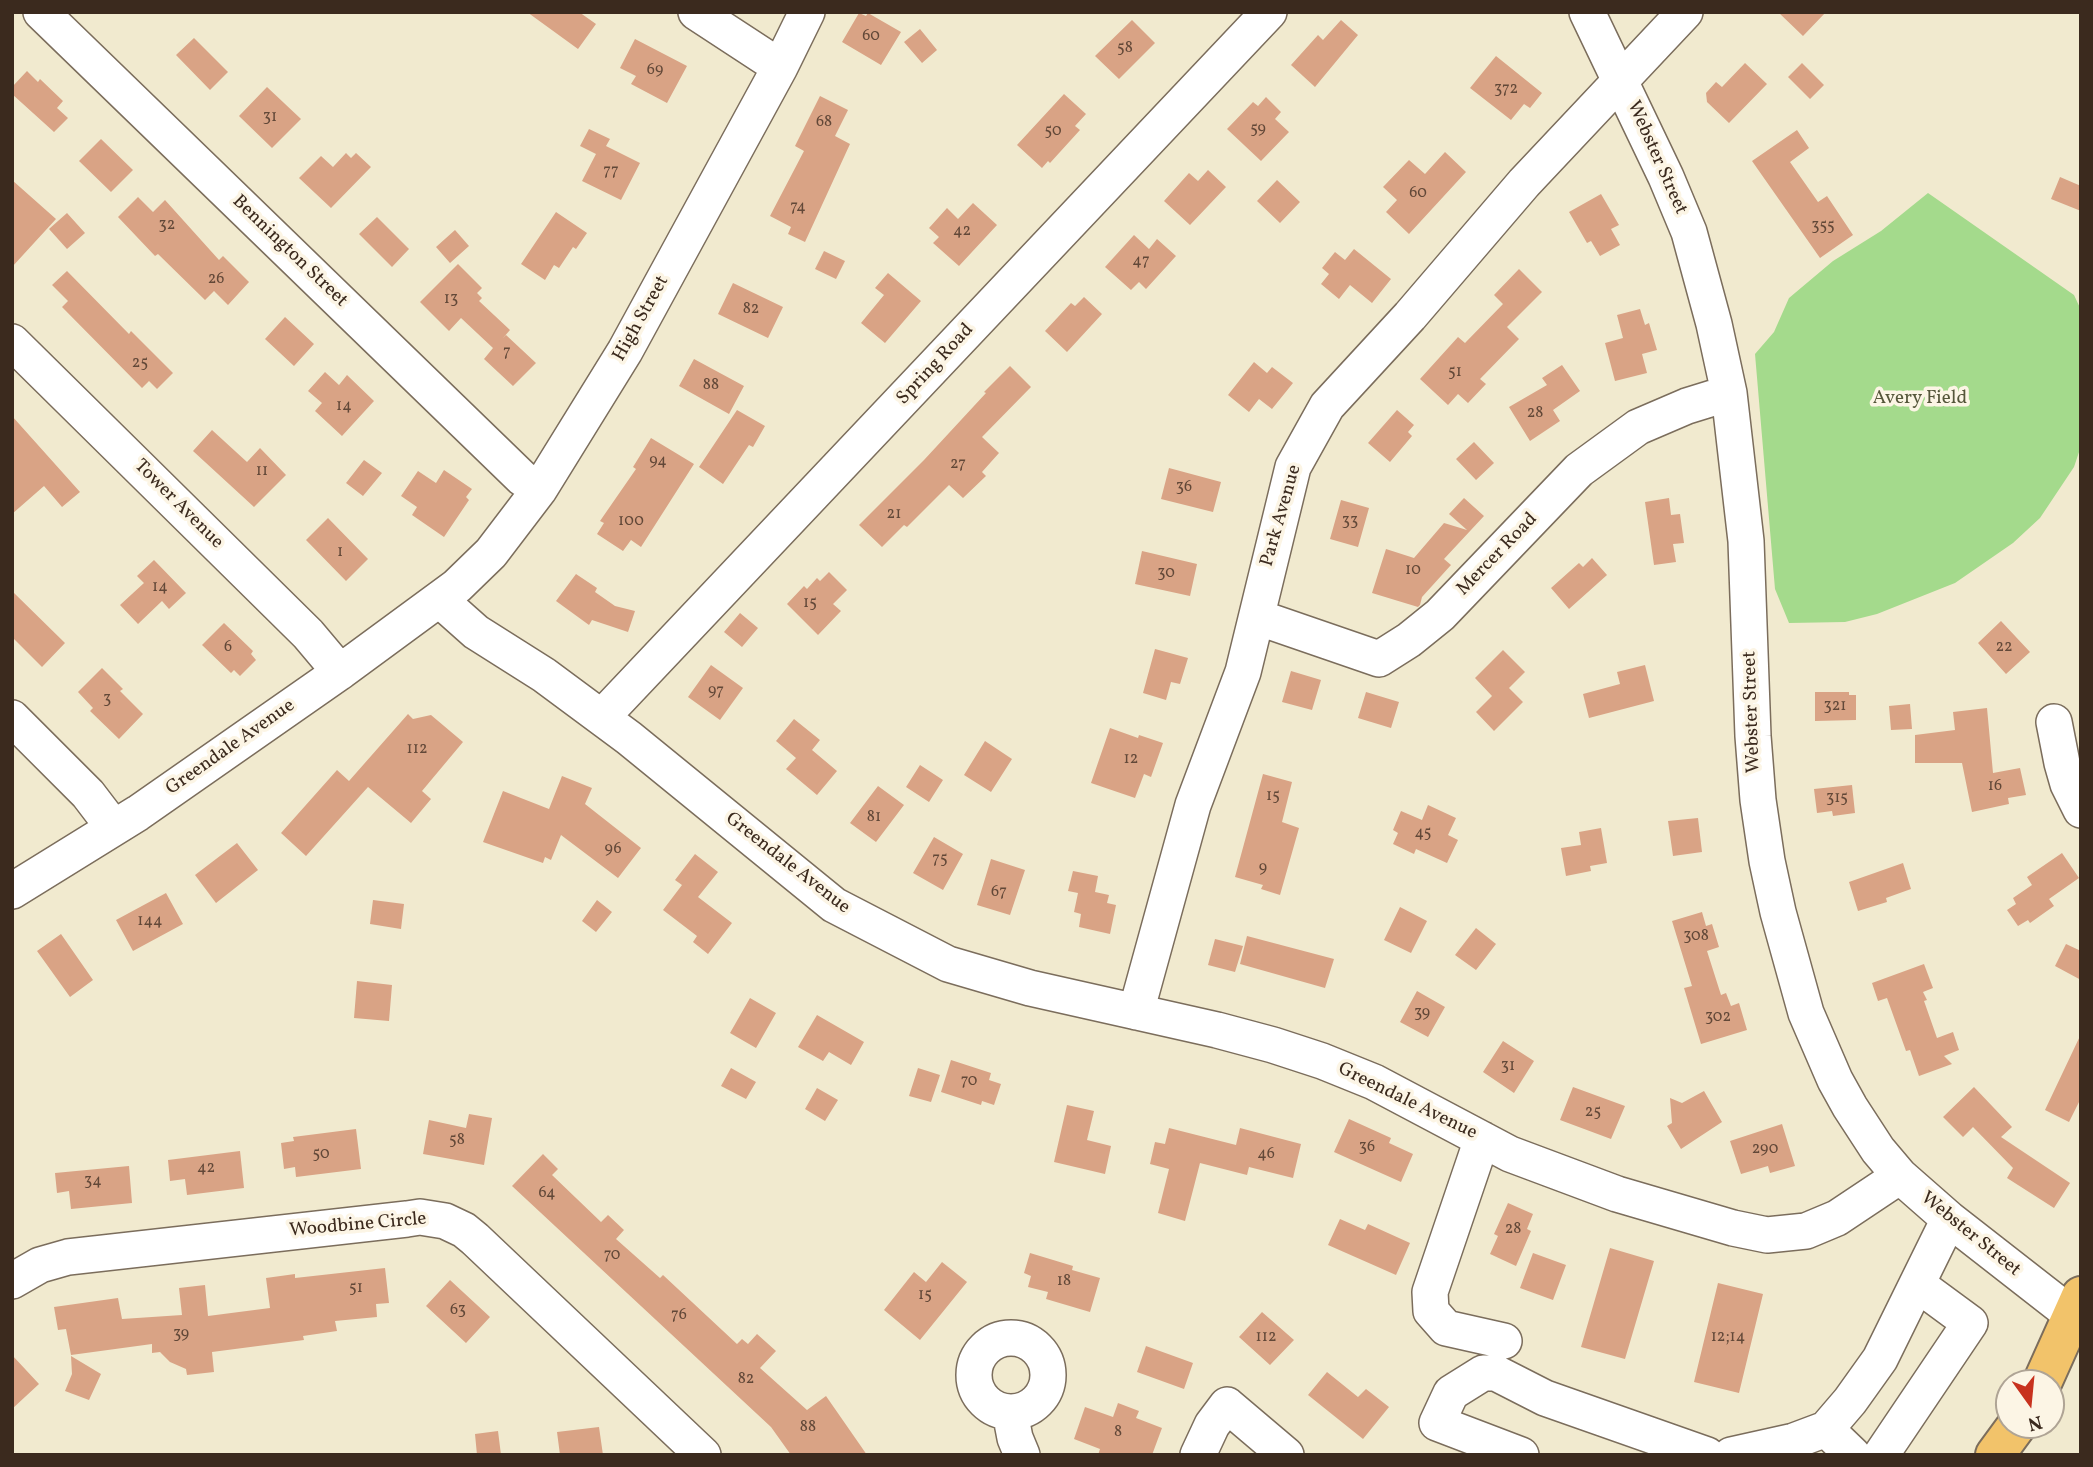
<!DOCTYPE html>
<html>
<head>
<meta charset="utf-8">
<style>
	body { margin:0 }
	#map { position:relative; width:2093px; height:1467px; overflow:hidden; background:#f1eacf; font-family:Vollkorn,serif }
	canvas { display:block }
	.frame { position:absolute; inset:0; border:14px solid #3b2a1e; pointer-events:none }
	.north { position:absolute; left:1995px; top:1369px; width:70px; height:70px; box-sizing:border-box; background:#fcf5e5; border:2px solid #afa495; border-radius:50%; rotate:165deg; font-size:19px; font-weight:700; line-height:28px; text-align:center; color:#3b2a1e }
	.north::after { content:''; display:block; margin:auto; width:24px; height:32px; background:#c8321e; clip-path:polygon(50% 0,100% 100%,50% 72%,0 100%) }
</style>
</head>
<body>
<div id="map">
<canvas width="2093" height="1467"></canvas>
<div class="frame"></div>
<div class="north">N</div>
</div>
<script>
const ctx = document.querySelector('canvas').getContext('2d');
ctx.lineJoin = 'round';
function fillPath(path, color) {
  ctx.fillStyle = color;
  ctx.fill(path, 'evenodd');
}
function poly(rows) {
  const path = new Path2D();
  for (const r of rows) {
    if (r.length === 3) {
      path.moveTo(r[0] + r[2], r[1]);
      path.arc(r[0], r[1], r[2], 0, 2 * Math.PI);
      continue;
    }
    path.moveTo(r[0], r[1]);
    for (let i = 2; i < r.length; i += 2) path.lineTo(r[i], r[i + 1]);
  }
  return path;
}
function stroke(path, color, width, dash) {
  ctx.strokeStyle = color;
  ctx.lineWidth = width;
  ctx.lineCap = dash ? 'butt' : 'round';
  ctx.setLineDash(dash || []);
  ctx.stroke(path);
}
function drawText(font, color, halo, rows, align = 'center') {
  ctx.font = font + ' Vollkorn,serif';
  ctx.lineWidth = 7;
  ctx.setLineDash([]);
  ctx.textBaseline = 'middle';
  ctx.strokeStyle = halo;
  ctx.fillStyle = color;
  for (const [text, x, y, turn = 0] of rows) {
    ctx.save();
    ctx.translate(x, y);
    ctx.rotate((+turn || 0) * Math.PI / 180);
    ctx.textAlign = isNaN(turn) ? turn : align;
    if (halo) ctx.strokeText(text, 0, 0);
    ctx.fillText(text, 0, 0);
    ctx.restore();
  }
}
fillPath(poly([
	[1928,193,2074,295,2081,310,2081,446,2074,467,2040,518,2013,543,1955,583,1877,614,1845,622,1789,623,1775,589,1755,354,1774,332,1789,298,1833,261,1881,231]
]), '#a4da8c');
fillPath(poly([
	[527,12,579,12,596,24,578,49],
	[1778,12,1826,12,1803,36],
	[859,13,866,16,868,13,901,32,881,65,842,42],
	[1132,20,1155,43,1119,79,1095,56],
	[1341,20,1358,35,1315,87,1291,65,1318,35,1323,40],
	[920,29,937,50,922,63,904,42],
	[194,38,228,72,210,90,176,55],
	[635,39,687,66,667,103,631,84,636,76,620,68],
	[1496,56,1542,93,1530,108,1524,104,1511,120,1470,88],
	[1745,63,1767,84,1729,123,1707,102,1706,93,1716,82,1722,87],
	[1802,63,1824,85,1810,99,1788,77],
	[27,71,38,82,40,79,63,101,57,108,68,118,54,132,12,94,12,87],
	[267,87,301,119,272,148,239,116],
	[1064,94,1086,114,1075,126,1080,130,1050,163,1048,161,1042,168,1017,145],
	[820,96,848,110,835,136,850,144,805,242,788,234,791,227,770,216,804,151,795,146],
	[1266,97,1281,112,1275,119,1289,132,1261,161,1227,129,1253,102,1258,106],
	[589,129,610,139,606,146,640,163,621,200,582,181,596,154,580,146],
	[1797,130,1809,148,1790,162,1818,202,1827,196,1853,235,1820,258,1752,161],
	[101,139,133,170,111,192,79,161],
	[1445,152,1466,172,1409,234,1386,212,1397,200,1383,187,1409,160,1425,174],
	[346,153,351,158,356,153,371,167,331,208,299,178,321,156,333,167],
	[1208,170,1226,187,1190,225,1164,201,1189,173,1198,181],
	[2060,177,2081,186,2081,211,2051,199],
	[12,180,56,219,12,267],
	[1277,180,1300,202,1280,223,1257,201],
	[1601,194,1619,225,1611,229,1620,245,1600,256,1591,241,1587,243,1569,212],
	[138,197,153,212,165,200,219,260,223,256,249,282,228,305,214,291,205,300,158,254,155,256,118,217],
	[973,203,997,225,959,266,933,243,939,237,929,228,947,208,958,219],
	[556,212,587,233,576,249,573,247,559,268,554,265,545,280,521,264],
	[67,213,85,233,67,249,49,229],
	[377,217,409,249,392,267,359,234],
	[455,230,469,246,450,263,436,247],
	[1134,235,1149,249,1157,239,1176,256,1146,289,1139,282,1131,290,1105,267],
	[1354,249,1391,279,1372,303,1350,285,1339,299,1321,284,1329,274,1322,268,1335,252,1345,260],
	[824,251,845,261,836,279,815,269],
	[458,264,482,288,477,293,482,298,479,301,510,330,503,338,506,335,536,363,513,386,484,359,493,348,461,318,449,331,420,302],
	[1519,269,1542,292,1507,327,1519,339,1480,379,1486,384,1468,403,1458,394,1448,405,1420,379,1458,337,1465,343,1503,304,1494,295],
	[67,271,129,334,131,331,173,373,157,389,149,381,142,388,62,307,68,301,52,285],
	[888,273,921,301,885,343,861,323,884,295,875,288],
	[733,283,783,307,768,338,718,314],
	[1084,297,1102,314,1067,352,1045,331,1071,303,1075,306],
	[1640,309,1645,325,1649,323,1657,350,1642,354,1647,373,1615,381,1605,343,1623,338,1617,315],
	[285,317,314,344,294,366,265,339],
	[694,359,744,386,729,414,679,386],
	[1254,362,1267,373,1272,367,1293,383,1272,409,1259,399,1249,412,1228,395],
	[1562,365,1580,391,1553,410,1560,421,1530,441,1509,407,1547,385,1542,378],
	[1010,366,1031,387,982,437,999,453,982,472,986,476,963,498,949,485,907,527,904,525,882,547,859,525,924,460,986,393,984,392],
	[325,372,339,385,347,375,374,401,342,436,315,411,322,403,308,391],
	[737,410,765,426,753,447,749,445,723,484,699,467],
	[1397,410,1414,425,1408,432,1412,436,1390,462,1368,443],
	[12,416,80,492,62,507,44,486,12,514],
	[212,430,247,462,260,448,286,475,254,507,193,451],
	[651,438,694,464,641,547,631,540,623,551,597,534,604,523,600,521,636,469,633,467],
	[1474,442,1494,463,1476,480,1456,459],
	[364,460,382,473,363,496,346,483],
	[1169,468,1221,482,1213,512,1161,499],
	[444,470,472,489,466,497,469,500,444,537,412,515,417,507,401,496,418,471,436,483],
	[1464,498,1484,516,1444,559,1451,565,1422,597,1420,605,1418,607,1372,593,1386,549,1414,558,1444,523,1467,530,1449,514],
	[1669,498,1671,515,1680,514,1684,543,1673,544,1676,562,1654,565,1645,502],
	[1341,500,1369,508,1358,547,1330,539],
	[328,518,368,559,346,581,306,540],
	[1142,551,1197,564,1190,596,1135,584],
	[1592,558,1607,575,1569,609,1551,588,1579,563,1583,567],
	[154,560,186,593,169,609,162,601,138,624,120,605,144,583,137,576],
	[829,572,847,590,833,604,841,611,818,635,787,604,804,586,807,589,817,578,820,581],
	[576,574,597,588,595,592,615,606,635,611,628,632,592,620,589,625,556,601],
	[12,591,65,643,42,667,12,637],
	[740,613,758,628,742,647,724,632],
	[2001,621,2030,652,2006,674,1978,643],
	[224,623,253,651,251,654,256,660,240,676,234,670,231,673,202,645],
	[1155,649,1188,658,1180,684,1171,682,1166,700,1143,693],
	[1503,650,1525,672,1509,688,1523,702,1494,731,1476,712,1492,696,1475,678],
	[711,665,743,688,720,720,688,697],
	[1645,665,1654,701,1589,718,1583,694,1620,684,1617,672],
	[102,668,123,689,120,691,143,714,119,739,90,711,93,708,78,692],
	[1291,671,1321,680,1312,710,1282,702],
	[1366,692,1399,702,1391,728,1358,718],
	[1815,692,1849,692,1849,695,1856,695,1856,720,1815,721],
	[1910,704,1912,729,1891,730,1889,706],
	[1987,708,1993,773,2020,768,2026,795,2008,798,2009,804,1972,812,1962,763,1915,763,1915,735,1955,730,1953,712],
	[408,714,413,719,431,715,463,742,422,791,431,799,411,823,368,787,306,856,281,833,337,770,349,781],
	[794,719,820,740,812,750,837,771,817,795,786,769,796,758,776,741],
	[1110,728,1138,738,1139,735,1163,743,1151,777,1144,774,1135,798,1091,783],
	[985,741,1012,759,991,792,964,775],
	[920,765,943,780,929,802,906,787],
	[1263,774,1292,782,1282,822,1299,828,1280,895,1261,889,1263,885,1235,877],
	[562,776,592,788,585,804,641,848,618,878,561,835,551,860,545,857,543,863,483,842,503,791,549,809],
	[1852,785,1855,813,1833,816,1832,811,1817,813,1814,789],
	[878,786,904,805,876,842,850,823],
	[1428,805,1456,818,1448,835,1458,840,1447,863,1416,849,1414,854,1393,844,1398,833,1393,830,1401,811,1422,820],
	[1698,818,1702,852,1673,856,1668,821],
	[1601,828,1607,863,1590,866,1591,871,1566,876,1561,848,1581,845,1579,832],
	[934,837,963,854,943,890,913,873],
	[237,843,258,870,216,903,195,875],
	[2062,853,2079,878,2049,899,2054,906,2030,923,2028,920,2018,926,2007,910,2016,904,2013,898,2032,885,2027,877],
	[695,854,718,872,698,897,732,923,708,954,693,942,697,936,663,910,682,885,675,880],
	[991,859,1025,870,1010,915,977,905],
	[1903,863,1911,889,1886,898,1887,902,1858,911,1849,882],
	[1073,871,1098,876,1095,892,1109,895,1107,903,1116,905,1110,934,1079,927,1081,914,1074,912,1078,893,1068,891],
	[166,893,183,924,133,951,116,920],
	[373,900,404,904,401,929,370,924],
	[597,900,612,912,596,932,582,921],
	[1400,907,1427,921,1411,953,1384,940],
	[1702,912,1706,926,1712,924,1719,947,1707,951,1721,995,1726,993,1731,1006,1739,1003,1747,1030,1701,1044,1684,988,1692,986,1672,921],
	[1476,928,1496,944,1476,970,1455,955],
	[61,934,93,980,70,997,37,951],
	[1247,936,1334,959,1325,988,1240,964],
	[1215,939,1243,946,1235,972,1208,965],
	[2066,944,2081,951,2081,980,2055,966],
	[1924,964,1933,988,1923,992,1927,1000,1924,1001,1937,1038,1953,1032,1959,1050,1944,1056,1952,1064,1919,1076,1910,1050,1906,1051,1887,998,1878,1001,1872,983],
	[357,981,392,985,389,1021,354,1018],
	[1417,991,1445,1007,1428,1037,1400,1022],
	[750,998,776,1013,756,1048,730,1033],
	[817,1015,864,1042,851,1065,829,1052,823,1061,798,1047],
	[2081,1034,2081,1098,2069,1122,2045,1110],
	[1503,1041,1534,1061,1514,1093,1483,1072],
	[951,1060,991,1073,989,1080,1001,1084,994,1105,982,1101,981,1105,941,1092],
	[731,1068,756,1082,746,1099,721,1086],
	[918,1068,940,1075,931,1102,909,1096],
	[1573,1087,1625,1106,1611,1139,1560,1120],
	[1974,1087,2012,1127,2001,1137,2070,1183,2054,1208,2007,1178,2013,1168,1973,1127,1963,1137,1943,1117],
	[817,1088,838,1100,825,1121,805,1109],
	[1704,1091,1722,1122,1681,1149,1667,1126,1672,1123,1670,1098,1682,1103],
	[1067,1105,1094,1111,1087,1140,1111,1146,1105,1174,1054,1162],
	[469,1114,492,1118,484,1165,423,1154,429,1120,466,1128],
	[1349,1119,1391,1138,1389,1143,1413,1154,1401,1182,1334,1152],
	[1782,1124,1795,1166,1770,1173,1768,1166,1741,1174,1730,1141],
	[1169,1128,1236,1145,1240,1128,1301,1144,1293,1178,1249,1167,1247,1175,1200,1163,1185,1221,1158,1213,1169,1169,1150,1164,1155,1142,1165,1144],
	[356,1129,361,1169,296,1177,295,1167,284,1169,281,1143,294,1141,293,1137],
	[240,1151,244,1188,187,1195,185,1179,170,1181,168,1160],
	[543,1154,558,1169,552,1175,601,1222,608,1215,624,1230,616,1239,660,1278,663,1275,737,1344,742,1339,748,1344,757,1334,776,1351,760,1368,807,1410,826,1396,867,1455,791,1455,771,1427,512,1186],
	[129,1166,132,1203,71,1209,69,1191,57,1193,55,1173],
	[1508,1203,1533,1214,1527,1229,1531,1231,1516,1266,1490,1254,1498,1236,1494,1234],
	[1340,1219,1365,1230,1368,1224,1410,1243,1396,1275,1328,1245],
	[1610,1248,1654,1261,1625,1359,1581,1347],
	[1030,1253,1073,1266,1072,1270,1100,1278,1090,1312,1046,1299,1048,1292,1028,1287,1031,1276,1024,1273],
	[1533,1253,1566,1265,1553,1300,1520,1288],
	[942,1262,967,1282,920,1340,884,1310,914,1272,926,1282],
	[385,1268,389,1303,376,1304,377,1317,335,1321,337,1331,303,1336,304,1340,212,1352,214,1372,187,1375,186,1369,170,1362,160,1352,152,1353,152,1344,71,1355,66,1329,58,1330,54,1307,118,1298,122,1319,182,1315,179,1288,205,1285,208,1316,270,1308,266,1278,295,1274,295,1278],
	[450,1280,490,1317,466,1343,426,1306],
	[1718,1283,1763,1294,1739,1393,1694,1382],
	[1262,1312,1294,1340,1270,1365,1239,1337],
	[1146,1346,1193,1363,1184,1389,1137,1372],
	[12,1355,39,1384,12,1409],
	[71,1356,101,1374,89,1400,65,1391,72,1374],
	[1327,1372,1358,1397,1366,1389,1389,1407,1363,1439,1308,1395],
	[1118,1403,1139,1411,1136,1418,1162,1428,1152,1455,1098,1455,1100,1449,1074,1439,1085,1407,1113,1417],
	[599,1427,603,1455,560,1455,557,1432],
	[498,1431,501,1455,477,1455,475,1434]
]), '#d9a385');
const minor = poly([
	[41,12,522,478,539,490],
	[696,12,780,67],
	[1587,12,1666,177,1689,232,1714,324,1729,393,1746,541,1753,736,1758,800,1767,861,1778,912,1806,1013,1835,1080,1850,1107,1878,1150,1900,1176,1949,1219,2081,1322],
	[12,342,308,634,340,672],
	[440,600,476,632,544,675,629,738,834,905,948,964,1030,988,1217,1030,1273,1045,1322,1061,1374,1082,1510,1154,1617,1194,1733,1228,1767,1235,1806,1231,1837,1218,1900,1176],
	[1257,617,1379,659,1409,640,1440,615,1579,470,1638,427,1687,406,1729,393],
	[602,717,1269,12],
	[12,718,88,794,114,828],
	[2054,722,2062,763,2068,784,2081,810],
	[12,891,138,813,340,672,457,586,491,553,539,490,625,351,780,67,807,12],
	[1136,1012,1193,805,1243,672,1293,467,1327,406,1410,316,1524,183,1685,12],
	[1482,1139,1430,1292,1431,1311,1446,1328,1504,1341],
	[12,1281,40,1265,68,1257,407,1219,420,1217,445,1221,464,1230,475,1239,703,1455],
	[1011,1375,37],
	[1010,1412,1015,1438,1022,1455],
	[1826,1429,1853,1455],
	[1198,1455,1212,1425,1227,1405,1286,1455],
	[1521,1455,1437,1423,1451,1393,1483,1373,1496,1373,1545,1398,1707,1455],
	[1731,1455,1794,1441,1826,1429,1850,1401,1880,1359,1949,1219],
	[1881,1455,1970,1323,1917,1284]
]);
const major = poly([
	[2042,1383,2081,1296],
	[1995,1455,2017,1425]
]);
stroke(minor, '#7b6d5c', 38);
stroke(major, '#7b6d5c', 42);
stroke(poly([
	[2000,1398,2009,1384]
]), '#7b6d5c', 4.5, [2, 5]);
stroke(minor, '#fff', 35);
stroke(major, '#f2c36a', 38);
drawText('16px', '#624838', null, [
	["60",871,37],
	["58",1125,49],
	["69",655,71],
	["372",1506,90],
	["31",270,118],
	["68",824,123],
	["59",1258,130],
	["50",1053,132],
	["77",611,172],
	["60",1418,194],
	["74",798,208],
	["32",167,226],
	["355",1823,227],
	["42",962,232],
	["47",1141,262],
	["26",216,280],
	["13",451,300],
	["82",751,310],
	["7",507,353],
	["25",140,364],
	["51",1455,373],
	["88",711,386],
	["14",344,407],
	["28",1535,414],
	["94",658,462],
	["27",958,465],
	["11",262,472],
	["36",1184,488],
	["21",894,515],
	["100",631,522],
	["33",1350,522],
	["1",340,553],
	["10",1413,571],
	["30",1166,574],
	["14",160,588],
	["15",810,604],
	["6",228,648],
	["22",2004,648],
	["97",716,692],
	["3",107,700],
	["321",1835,707],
	["112",417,750],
	["12",1131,760],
	["16",1995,787],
	["15",1273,797],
	["315",1837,799],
	["81",874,818],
	["45",1423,834],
	["96",613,850],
	["75",940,860],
	["9",1263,869],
	["67",999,893],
	["144",150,922],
	["308",1696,937],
	["39",1422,1014],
	["302",1718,1018],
	["31",1508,1067],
	["70",969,1082],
	["25",1593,1113],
	["58",457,1141],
	["36",1367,1148],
	["290",1765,1150],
	["50",321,1155],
	["46",1266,1155],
	["42",206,1169],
	["34",93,1182],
	["64",547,1194],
	["28",1513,1230],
	["70",612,1256],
	["18",1064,1282],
	["51",356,1289],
	["15",925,1296],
	["63",458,1311],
	["76",679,1316],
	["39",181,1335],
	["112",1266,1338],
	["12;14",1728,1338],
	["82",746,1380],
	["88",808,1428],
	["8",1118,1433]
]);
drawText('19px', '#3b2a1e', '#fcf5e5', [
	["Webster Street",1656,158,66],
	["Bennington Street",289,252,44],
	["High Street",642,319,-61],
	["Spring Road",936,365,-47],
	["Tower Avenue",178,505,45],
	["Park Avenue",1282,516,-74],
	["Mercer Road",1498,555,-46],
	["Webster Street",1753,712,-92],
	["Greendale Avenue",231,748,-35],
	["Greendale Avenue",787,864,38],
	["Greendale Avenue",1407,1102,26],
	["Woodbine Circle",358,1226,-5],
	["Webster Street",1970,1235,39]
]);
drawText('19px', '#55563a', '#fcf5e5', [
	["Avery Field",1920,400]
]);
</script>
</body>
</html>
